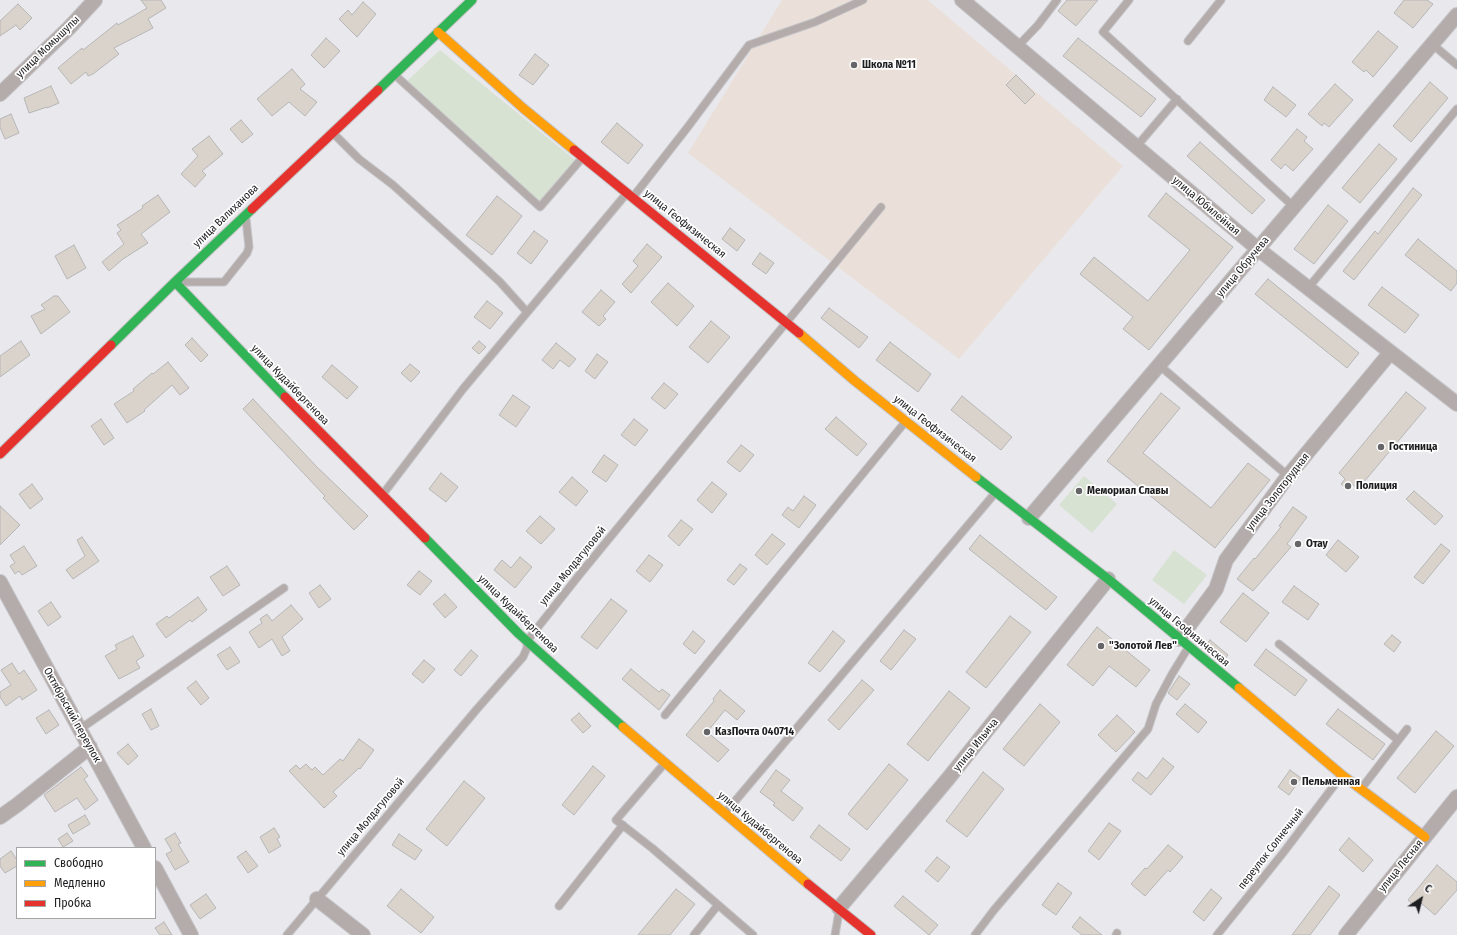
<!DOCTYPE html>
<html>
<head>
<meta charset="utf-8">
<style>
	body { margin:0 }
	#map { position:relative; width:1457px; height:935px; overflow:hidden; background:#e8e8ed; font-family:"Fira Sans Condensed",sans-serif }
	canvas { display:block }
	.legend { position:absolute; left:16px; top:847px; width:140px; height:72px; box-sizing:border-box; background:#fff; border:1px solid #a5a5a6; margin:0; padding:5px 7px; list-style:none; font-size:12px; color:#1e1e21 }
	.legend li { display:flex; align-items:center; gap:8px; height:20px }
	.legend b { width:20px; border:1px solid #a5a5a6 }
	.north { position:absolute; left:1401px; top:879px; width:40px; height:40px; -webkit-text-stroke:3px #fff; paint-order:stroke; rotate:35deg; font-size:11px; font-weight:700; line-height:16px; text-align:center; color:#1e1e21 }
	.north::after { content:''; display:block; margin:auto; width:14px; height:18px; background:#1e1e21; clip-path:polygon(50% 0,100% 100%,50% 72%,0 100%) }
</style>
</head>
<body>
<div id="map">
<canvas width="1457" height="935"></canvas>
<ul class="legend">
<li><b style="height:5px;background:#30b455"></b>Свободно</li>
<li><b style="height:5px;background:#ff9f0a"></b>Медленно</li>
<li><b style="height:5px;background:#e5322d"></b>Пробка</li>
</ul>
<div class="north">С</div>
</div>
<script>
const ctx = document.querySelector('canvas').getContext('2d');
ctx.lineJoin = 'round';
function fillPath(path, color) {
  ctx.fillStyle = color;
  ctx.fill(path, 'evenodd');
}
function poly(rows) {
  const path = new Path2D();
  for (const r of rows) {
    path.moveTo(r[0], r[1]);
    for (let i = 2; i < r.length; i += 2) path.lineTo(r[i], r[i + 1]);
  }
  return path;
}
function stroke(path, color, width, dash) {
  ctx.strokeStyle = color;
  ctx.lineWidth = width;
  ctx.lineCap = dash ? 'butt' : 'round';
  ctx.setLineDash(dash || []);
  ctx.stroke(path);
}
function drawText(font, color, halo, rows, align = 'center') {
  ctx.font = font + ' "Fira Sans Condensed",sans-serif';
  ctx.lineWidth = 3.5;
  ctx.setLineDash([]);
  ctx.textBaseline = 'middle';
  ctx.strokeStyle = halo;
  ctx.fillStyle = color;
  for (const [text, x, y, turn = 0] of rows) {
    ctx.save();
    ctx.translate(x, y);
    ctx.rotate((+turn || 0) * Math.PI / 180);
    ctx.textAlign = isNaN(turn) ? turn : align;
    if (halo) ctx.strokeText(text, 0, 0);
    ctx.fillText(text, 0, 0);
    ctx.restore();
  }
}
fillPath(poly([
	[782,0,928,0,1123,166,959,359,688,153]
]), '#eae0d9');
fillPath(poly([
	[440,50,575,160,539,202,407,81],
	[1084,476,1117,504,1092,533,1059,505],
	[1174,550,1207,575,1184,604,1152,580]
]), '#d7e2d3');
const building = poly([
	[141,0,161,0,166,8,148,19,153,28,114,48,119,54,93,74,88,76,86,72,71,84,58,68,82,48,83,50,117,23,118,25,147,8,141,0],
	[1067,0,1098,0,1076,26,1058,11,1067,0],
	[1404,0,1427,0,1433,4,1413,28,1394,13,1404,0],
	[363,2,376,14,357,37,339,19,348,10,352,15,363,2],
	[18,4,32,18,20,30,16,25,0,36,0,21,18,4],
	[1378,31,1398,47,1373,77,1366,70,1364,72,1352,62,1378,31],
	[326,38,340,51,324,68,311,55,326,38],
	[1078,38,1156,99,1141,117,1063,56,1078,38],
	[535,54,549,65,533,85,519,75,535,54],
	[292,69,305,84,300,89,317,102,305,116,289,102,272,116,257,99,292,69],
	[1016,75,1035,94,1025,104,1006,85,1016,75],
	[1430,82,1448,98,1411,142,1393,126,1430,82],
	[1335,84,1353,100,1329,127,1324,123,1322,126,1308,114,1335,84],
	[51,86,59,103,47,108,47,107,29,113,24,98,51,86],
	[1273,87,1296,105,1286,117,1264,100,1273,87],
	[11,114,19,133,5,139,0,127,0,119,11,114],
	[241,120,253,134,242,143,230,129,241,120],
	[617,123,643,145,628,164,601,142,617,123],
	[1297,129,1307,137,1304,141,1313,149,1293,171,1285,164,1281,169,1271,160,1297,129],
	[209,136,223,154,202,171,206,175,195,187,181,174,198,156,192,149,209,136],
	[1200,142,1265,200,1252,214,1187,156,1200,142],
	[1379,144,1397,159,1360,203,1342,188,1379,144],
	[1413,188,1422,195,1354,280,1343,271,1375,231,1378,234,1413,188],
	[1166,193,1233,247,1149,350,1123,329,1133,317,1080,274,1094,257,1148,301,1190,250,1148,216,1166,193],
	[158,195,170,212,141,234,148,243,123,259,109,271,102,262,124,244,117,233,121,230,117,225,143,208,142,206,158,195],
	[497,196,522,216,492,255,466,235,497,196],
	[1328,205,1348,221,1314,264,1294,249,1328,205],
	[730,228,745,240,737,251,722,239,730,228],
	[534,231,548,241,531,264,517,253,534,231],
	[1418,239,1457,271,1457,283,1451,291,1405,255,1418,239],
	[647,244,662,257,631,293,622,284,638,266,633,261,647,244],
	[74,245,86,268,67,279,55,256,74,245],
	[760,253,774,263,766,274,752,264,760,253],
	[1268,279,1359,353,1347,368,1255,294,1268,279],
	[668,283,694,306,677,326,651,302,668,283],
	[1382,287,1419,315,1405,333,1368,305,1382,287],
	[601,290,615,302,603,316,606,319,599,326,582,312,601,290],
	[54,296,58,296,70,312,41,334,31,316,45,309,41,305,54,296],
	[487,301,503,313,490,329,474,317,487,301],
	[829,308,868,337,859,348,821,318,829,308],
	[711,321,730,337,708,363,689,347,711,321],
	[192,338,208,355,201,362,185,345,192,338],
	[21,341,30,355,0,377,0,356,21,341],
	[479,341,486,347,479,354,472,348,479,341],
	[890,342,931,374,918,392,876,360,890,342],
	[556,343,576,359,569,367,560,360,553,369,542,360,556,343],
	[597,354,608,362,595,379,585,371,597,354],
	[168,362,189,388,180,395,172,385,144,410,145,411,127,423,114,404,134,391,133,389,152,373,153,374,168,362],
	[410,364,420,372,411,382,401,373,410,364],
	[332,365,358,387,347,399,322,377,332,365],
	[664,383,678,394,665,409,651,398,664,383],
	[1406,392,1426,408,1358,489,1352,484,1348,490,1341,484,1345,479,1339,473,1406,392],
	[1161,393,1180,408,1143,453,1211,508,1248,463,1270,480,1215,548,1107,461,1161,393],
	[513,395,530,407,516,427,499,415,513,395],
	[962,396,1012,437,1001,450,951,410,962,396],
	[253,399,316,466,368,516,354,530,323,498,325,496,243,409,253,399],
	[836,417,867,444,857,456,825,429,836,417],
	[101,419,114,438,104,445,91,426,101,419],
	[634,419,648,430,635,446,621,435,634,419],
	[741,445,754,455,740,472,727,462,741,445],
	[604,455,618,465,606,482,592,472,604,455],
	[441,473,458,487,446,502,429,489,441,473],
	[572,477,588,491,576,506,559,492,572,477],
	[712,482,727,494,712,513,697,500,712,482],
	[32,484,43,499,30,509,19,494,32,484],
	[1414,491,1443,516,1435,525,1406,499,1414,491],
	[804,496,816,505,799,528,782,515,788,507,793,511,804,496],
	[0,506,20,525,0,545,0,506],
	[1293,507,1307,517,1287,544,1291,547,1253,591,1237,579,1254,558,1255,559,1281,527,1279,526,1293,507],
	[540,516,555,529,541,544,526,531,540,516],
	[681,520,693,529,679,546,668,536,681,520],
	[772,534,785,544,767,565,755,555,772,534],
	[980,535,1057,597,1046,610,969,549,980,535],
	[82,537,99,561,73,579,66,570,85,556,77,540,82,537],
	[1338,540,1359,557,1346,572,1326,555,1338,540],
	[1441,544,1450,551,1423,584,1414,577,1441,544],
	[24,546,37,566,22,575,19,571,15,574,10,566,15,563,10,555,24,546],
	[649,555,663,565,650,582,636,571,649,555],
	[520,557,532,567,515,588,494,570,502,560,511,568,520,557],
	[740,564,747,569,734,585,727,580,740,564],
	[227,566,240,585,223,596,210,577,227,566],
	[419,571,432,581,420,595,407,585,419,571],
	[320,585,331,599,319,608,309,593,320,585],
	[1294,586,1319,604,1308,620,1282,602,1294,586],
	[1243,593,1269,613,1246,642,1220,622,1243,593],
	[445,594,457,607,445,618,433,604,445,594],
	[198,597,207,610,192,622,190,620,166,638,156,624,167,616,169,618,198,597],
	[611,599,627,611,597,649,581,637,611,599],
	[51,602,61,617,48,626,38,611,51,602],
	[291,605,303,619,282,637,290,651,282,656,272,639,259,648,249,632,262,623,260,619,267,614,272,621,291,605],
	[1010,616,1031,632,986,688,966,672,1010,616],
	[1097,627,1150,670,1136,687,1109,666,1093,686,1067,665,1097,627],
	[904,630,916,639,891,670,880,661,904,630],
	[693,631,705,641,695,654,683,644,693,631],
	[833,631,845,641,820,672,808,663,833,631],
	[1392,635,1401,642,1394,652,1384,644,1392,635],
	[133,636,144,656,136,661,140,668,119,679,105,656,117,649,115,645,133,636],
	[1210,640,1228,655,1223,661,1205,646,1210,640],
	[230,647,240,662,227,670,217,655,230,647],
	[1266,649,1307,680,1295,696,1254,665,1266,649],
	[471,650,478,656,461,676,454,670,471,650],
	[424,660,435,669,423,683,412,674,424,660],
	[12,663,19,674,24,670,37,690,22,700,20,696,6,706,0,697,0,692,11,685,1,670,12,663],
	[631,669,659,692,662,689,670,695,659,710,622,679,631,669],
	[1179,676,1190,684,1177,700,1168,693,1179,676],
	[862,680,874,690,839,730,828,720,862,680],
	[196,681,209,698,201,705,187,688,196,681],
	[720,690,745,711,737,720,725,710,707,732,729,750,718,762,686,735,714,701,713,699,720,690],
	[949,691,970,708,928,761,907,744,949,691],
	[1040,704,1060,722,1024,766,1003,749,1040,704],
	[1185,704,1207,722,1198,733,1176,714,1185,704],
	[151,709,159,726,151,730,142,714,151,709],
	[1338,709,1385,744,1373,760,1326,724,1338,709],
	[49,710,59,725,46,734,36,718,49,710],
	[579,713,591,726,583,733,571,720,579,713],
	[1117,715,1135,732,1116,752,1098,735,1117,715],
	[1436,731,1454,746,1415,793,1397,778,1436,731],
	[359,739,374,750,360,769,359,768,333,792,337,796,324,808,289,771,296,765,300,769,306,764,312,770,315,767,323,775,340,759,343,761,359,739],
	[128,744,138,756,128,765,117,753,128,744],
	[1163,758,1174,767,1151,795,1132,780,1138,772,1147,779,1163,758],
	[889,764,908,780,867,830,848,814,889,764],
	[593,766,605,776,574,815,562,805,593,766],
	[81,767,88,776,84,779,98,800,85,810,77,798,55,812,44,795,81,767],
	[776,770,790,780,781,791,803,808,793,821,773,805,775,803,760,792,776,770],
	[1290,770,1301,778,1289,795,1278,787,1290,770],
	[983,772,1004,789,967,837,946,821,983,772],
	[464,781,485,798,447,846,426,829,464,781],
	[85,815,90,824,73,834,68,825,85,815],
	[1109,823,1121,831,1099,860,1088,851,1109,823],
	[819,825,850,849,841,861,810,837,819,825],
	[274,828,280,837,277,839,281,846,269,853,260,837,274,828],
	[67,833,73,841,63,847,58,839,67,833],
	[175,833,181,843,178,844,189,862,175,870,166,854,172,851,165,839,175,833],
	[399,834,422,850,415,860,392,845,399,834],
	[1349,838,1373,860,1363,872,1339,850,1349,838],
	[1168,845,1183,857,1170,872,1168,870,1145,896,1131,884,1145,868,1147,869,1168,845],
	[11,851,17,860,17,866,5,873,0,866,0,859,11,851],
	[246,851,258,866,248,873,237,857,246,851],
	[937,857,950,867,938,882,925,871,937,857],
	[1437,865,1457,882,1457,890,1435,915,1421,903,1417,908,1408,900,1437,865],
	[1058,883,1072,893,1056,915,1042,905,1058,883],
	[1329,886,1340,895,1310,935,1292,935,1329,886],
	[401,889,434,917,421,933,387,906,401,889],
	[676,889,695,904,670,935,638,935,676,889],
	[1211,889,1222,898,1204,921,1193,912,1211,889],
	[206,894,216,908,200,919,190,905,206,894],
	[903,896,938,925,929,935,894,906,903,896],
	[1080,917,1102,935,1082,935,1072,927,1080,917],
	[164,922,172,935,160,935,155,928,164,922]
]);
fillPath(building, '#dad3cb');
stroke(building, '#b6b6b7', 1);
const lane = poly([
	[1129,0,1103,32,1294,207],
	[1188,41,1221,0],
	[1432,44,1457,65],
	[1017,47,1038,25,1057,0],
	[395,75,540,207,583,157],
	[333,133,359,159,393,185,476,260,500,282,527,312],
	[1136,147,1177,99],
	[633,197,687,128,749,45,815,22,863,0],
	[180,282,224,282,247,253,249,247,246,219],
	[1308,288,1457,109],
	[1159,365,1288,476],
	[383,494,463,389,627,193],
	[1279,644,1398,740],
	[665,715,906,421],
	[80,729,284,588],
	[664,764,616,820,652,848,753,935],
	[1361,789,1407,729],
	[725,813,996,492],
	[559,906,623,825],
	[287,935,477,709,523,657,527,648,527,641,580,574,881,207],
	[694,935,718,905],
	[835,935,839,912],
	[975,935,994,910,1148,729,1156,704,1172,674,1188,648],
	[1116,935,1117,933],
	[1217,935,1283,853,1342,775]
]);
const street = poly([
	[962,0,1258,249,1457,404],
	[0,94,69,28,95,0],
	[1029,518,1457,15],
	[0,582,144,848],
	[1179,639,1216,589,1226,560,1288,476,1390,353],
	[0,817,17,805,90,747],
	[155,868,191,935],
	[317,899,363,935],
	[839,908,947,780,1108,579],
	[1346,935,1457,797]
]);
const fast = poly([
	[378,90,472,0],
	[175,282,285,397],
	[111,345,175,282,252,209],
	[976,477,1108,579,1239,688],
	[425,538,519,634,623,727]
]);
const slow = poly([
	[438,32,523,108,574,150],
	[799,333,855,381,976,477],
	[1239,688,1342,775,1425,837],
	[623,727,808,884]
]);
const jam = poly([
	[574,150,799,333],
	[252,209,378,90],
	[285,397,425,538],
	[0,454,111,345],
	[808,884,871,935]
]);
stroke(lane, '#c4c4c7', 9);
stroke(street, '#c4c4c7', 16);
stroke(fast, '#c4c4c7', 11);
stroke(slow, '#c4c4c7', 11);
stroke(jam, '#c4c4c7', 11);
stroke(lane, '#b4abab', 7);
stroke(street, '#b4abab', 14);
stroke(fast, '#30b455', 9);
stroke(slow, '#ff9f0a', 9);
stroke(jam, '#e5322d', 9);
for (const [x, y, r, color] of [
	[854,65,4,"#656568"],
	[1381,447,4,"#656568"],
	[1348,486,4,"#656568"],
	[1079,491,4,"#656568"],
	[1298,544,4,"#656568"],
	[1101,646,4,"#656568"],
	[707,732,4,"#656568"],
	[1294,782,4,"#656568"]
]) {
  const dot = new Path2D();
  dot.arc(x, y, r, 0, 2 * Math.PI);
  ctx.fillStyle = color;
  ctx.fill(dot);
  stroke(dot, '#fff', 1.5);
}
drawText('11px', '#1e1e21', '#fff', [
	["улица Момышулы",48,47,-44],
	["улица Юбилейная",1206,206,40],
	["улица Валиханова",226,216,-44],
	["улица Геофизическая",685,224,39],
	["улица Обручева",1243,267,-50],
	["улица Кудайбергенова",290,385,46],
	["улица Геофизическая",935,429,38],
	["улица Золоторудная",1278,492,-52],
	["улица Молдагуловой",573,566,-51],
	["улица Кудайбергенова",518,614,44],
	["улица Геофизическая",1189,632,40],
	["Октябрьский переулок",72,715,61],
	["улица Ильича",976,745,-51],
	["улица Молдагуловой",371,817,-50],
	["улица Кудайбергенова",760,828,40],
	["переулок Солнечный",1271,849,-52],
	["улица Лесная",1401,866,-51]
]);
drawText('bold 11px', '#1e1e21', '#fff', [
	["Школа №11",862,65],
	["Гостиница",1389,447],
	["Полиция",1356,486],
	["Мемориал Славы",1087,491],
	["Отау",1306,544],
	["\"Золотой Лев\"",1109,646],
	["КазПочта 040714",715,732],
	["Пельменная",1302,782]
], 'left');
</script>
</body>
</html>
